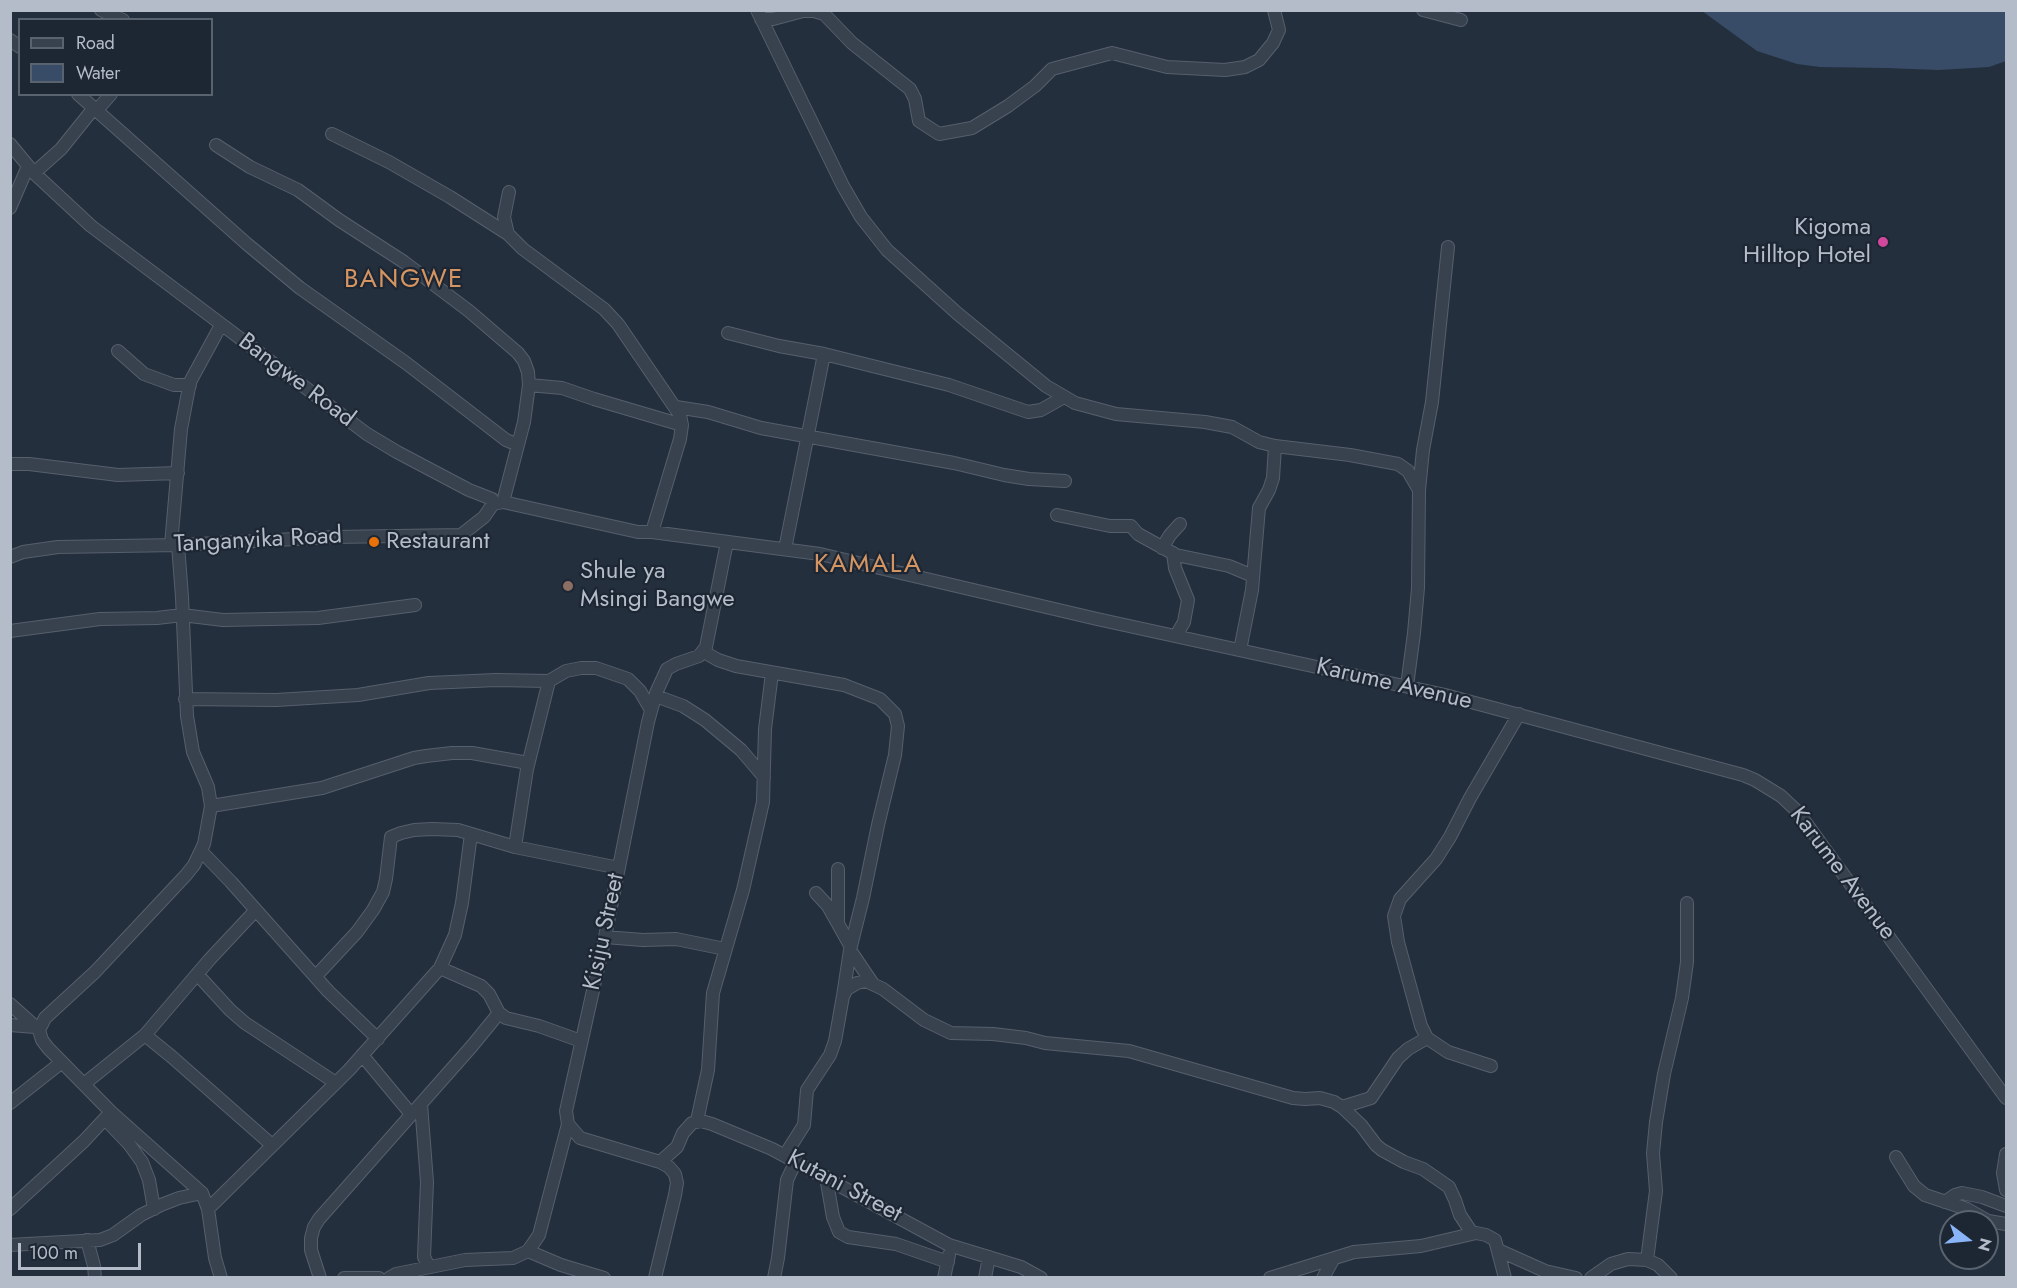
<!DOCTYPE html>
<html>
<head>
<meta charset="utf-8">
<style>
	body { margin:0 }
	#map { position:relative; width:2017px; height:1288px; overflow:hidden; background:#242f3e; font-family:Jost,sans-serif }
	canvas { display:block }
	.frame { position:absolute; inset:0; border:12px solid #b4bcc9; pointer-events:none }
	.legend { position:absolute; left:18px; top:18px; width:195px; height:78px; box-sizing:border-box; background:#1d2633; border:2px solid #59626f; margin:0; padding:8px 10px; list-style:none; font-size:18px; color:#b4bcc9 }
	.legend li { display:flex; align-items:center; gap:12px; height:30px }
	.legend b { width:30px; border:2px solid #59626f }
	.north { position:absolute; left:1939px; top:1210px; width:60px; height:60px; box-sizing:border-box; background:#1d2633; border:2px solid #59626f; border-radius:50%; rotate:106deg; font-size:16px; font-weight:700; line-height:24px; text-align:center; color:#b4bcc9 }
	.north::after { content:''; display:block; margin:auto; width:21px; height:27px; background:#8ab4f8; clip-path:polygon(50% 0,100% 100%,50% 72%,0 100%) }
	.scale { position:absolute; left:18px; top:1243px; width:123px; height:27px; box-sizing:border-box; border:3px solid #b4bcc9; border-top:0; padding-left:8px; font-size:18px; line-height:21px; white-space:nowrap; color:#b4bcc9; -webkit-text-stroke:4px #1d2633; paint-order:stroke }
</style>
</head>
<body>
<div id="map">
<canvas width="2017" height="1288"></canvas>
<div class="frame"></div>
<ul class="legend">
<li><b style="height:8px;background:#38414e"></b>Road</li>
<li><b style="height:16px;background:#394c67"></b>Water</li>
</ul>
<div class="north">N</div>
<div class="scale">100 m</div>
</div>
<script>
const ctx = document.querySelector('canvas').getContext('2d');
ctx.lineJoin = 'round';
function fillPath(path, color) {
  ctx.fillStyle = color;
  ctx.fill(path, 'evenodd');
}
function poly(rows) {
  const path = new Path2D();
  for (const r of rows) {
    path.moveTo(r[0], r[1]);
    for (let i = 2; i < r.length; i += 2) path.lineTo(r[i], r[i + 1]);
  }
  return path;
}
function stroke(path, color, width, dash) {
  ctx.strokeStyle = color;
  ctx.lineWidth = width;
  ctx.lineCap = dash ? 'butt' : 'round';
  ctx.setLineDash(dash || []);
  ctx.stroke(path);
}
function drawText(font, color, halo, rows, align = 'center') {
  ctx.font = font + ' Jost,sans-serif';
  ctx.lineWidth = 4.5;
  ctx.setLineDash([]);
  ctx.textBaseline = 'middle';
  ctx.strokeStyle = halo;
  ctx.fillStyle = color;
  for (const [text, x, y, turn = 0] of rows) {
    ctx.save();
    ctx.translate(x, y);
    ctx.rotate((+turn || 0) * Math.PI / 180);
    ctx.textAlign = isNaN(turn) ? turn : align;
    if (halo) ctx.strokeText(text, 0, 0);
    ctx.fillText(text, 0, 0);
    ctx.restore();
  }
}
fillPath(poly([
	[1702,11,2006,11,2006,61,1989,67,1938,70,1887,68,1820,67,1797,64,1757,51]
]), '#394c67');
const minor = poly([
	[101,10,123,20],
	[757,10,843,186,861,217,887,250,958,314,1046,386,1075,403,1116,414,1205,422,1232,427,1259,442,1275,446,1350,455,1398,464,1408,471,1419,490],
	[1423,10,1461,20],
	[761,19,773,19,803,11,814,11,824,14,852,43,910,89,915,99,919,121,939,134,972,128,1008,106,1035,86,1052,69,1112,53,1167,67,1225,70,1245,67,1259,60,1273,43,1279,30,1274,10],
	[10,40,20,47],
	[78,94,247,244,300,288,406,363,506,440,518,445],
	[97,110,111,94],
	[332,134,389,162,450,197,508,234],
	[10,144,34,173,91,226,367,434,397,452,469,490,492,499,493,504,503,502,638,532,652,532,820,554,1097,619,1445,695,1743,775,1755,780,1781,796,1798,812,2006,1098],
	[216,145,250,167,298,190,339,220,404,262,469,311,518,353,524,361,528,372,529,385,524,422,503,502],
	[34,173,61,149,94,108],
	[509,192,504,217,508,234,523,249,604,309,618,324,680,415,682,425,680,439,652,532],
	[10,208,28,166],
	[728,333,779,346,824,354,949,385,1028,412,1041,410,1064,397],
	[118,351,144,374,174,385,190,385],
	[529,385,562,388,594,399,682,425],
	[676,407,708,412,761,428,954,463,1004,475,1029,479,1065,481],
	[10,464,29,464,118,475,178,473],
	[1057,515,1110,526,1131,526,1138,534,1176,555,1229,566,1253,576],
	[171,545,181,429,190,382,221,325],
	[178,545,182,597,187,716,193,752,208,787,211,806,204,844,194,865,186,875,95,972,45,1018,39,1030,42,1040,48,1048,111,1112,202,1193,208,1209,215,1258,221,1278],
	[1162,548,1170,535,1180,524],
	[785,549,824,354],
	[1173,553,1175,568,1188,600,1184,622,1176,636],
	[10,557,23,552,58,547,178,545,334,537,461,535,484,517,493,504],
	[10,631,100,619,157,618,182,615,223,620,318,618,415,605],
	[1240,650,1252,590,1259,508,1269,490,1273,478,1275,446],
	[704,652,718,660,736,666,844,685,880,699,895,714,898,726,895,755,878,825,863,898,850,950,843,996],
	[1407,686,1414,633,1418,588,1419,490,1423,450,1432,402,1448,247],
	[656,696,683,706,705,720,741,750,764,777],
	[185,699,276,700,358,695,429,683,496,680,549,681,566,671,581,668,596,668,628,679,640,691,651,710],
	[211,806,322,788,414,758,426,756,452,753,472,753,528,763],
	[515,847,527,769,549,681],
	[201,851,231,882,328,991,378,1039],
	[816,893,828,906,851,947],
	[838,921,838,869],
	[605,937,643,940,676,939,725,949],
	[850,950,873,984],
	[440,968,481,986,489,994,499,1013,506,1018,539,1026,581,1041],
	[197,974,230,1010,245,1023,336,1083],
	[316,976,357,932,373,910,383,892,386,879,391,837,401,833,414,830,432,829,458,830,515,847,619,868],
	[10,1004,39,1030],
	[10,1025,35,1027],
	[145,1035,172,1057,272,1145],
	[362,1055,411,1114],
	[1491,1066,1448,1052,1427,1038,1421,1026,1398,942,1394,916,1400,899,1436,859,1450,837,1470,798,1519,714],
	[84,1084,145,1035,210,959,255,911],
	[10,1103,62,1062],
	[421,1104,427,1182,424,1257,429,1267],
	[1342,1107,1371,1098,1398,1058,1408,1049,1427,1038],
	[105,1119,129,1144,142,1162,149,1180,154,1209],
	[697,1121,708,1070,713,993,743,890,763,802,765,729,772,673],
	[2006,1154,2003,1173,2006,1190],
	[785,1155,804,1125,807,1090,830,1055,835,1041,843,996,847,989,857,983,866,981,883,989,924,1020,951,1033,993,1034,1026,1038,1045,1043,1129,1051,1293,1098,1305,1099,1320,1098,1334,1102,1342,1107,1361,1125,1376,1145,1382,1150,1404,1162,1423,1169,1449,1187,1455,1200,1460,1215,1472,1233],
	[1896,1157,1914,1186,1925,1195,1967,1209,1988,1221,2006,1224],
	[660,1162,677,1147,683,1133,692,1123,701,1121,712,1124,772,1149,949,1245,1021,1267,1041,1278],
	[826,1177,833,1217,839,1232,848,1237,896,1244,948,1262],
	[1945,1202,1955,1195,1962,1193,1982,1197,2006,1206],
	[10,1209,84,1141,111,1112],
	[208,1209,349,1070,440,968,455,935,462,903,471,834],
	[87,1240,94,1266,95,1278],
	[10,1245,100,1240,113,1235,141,1215,161,1205,179,1198,202,1193],
	[1498,1250,1545,1271,1576,1278],
	[528,1251,561,1265,604,1278],
	[1647,1260,1656,1191,1653,1153,1656,1122,1664,1074,1682,998,1687,962,1687,903],
	[320,1278,311,1250,311,1238,314,1227,319,1219,472,1046,499,1013],
	[344,1278,379,1278],
	[389,1278,396,1274,465,1260,513,1258,528,1251,539,1235,568,1124],
	[655,1278,675,1195,677,1183,675,1174,669,1167,660,1162,580,1138,568,1124,566,1111,605,937,648,722,656,693,667,669,676,664,699,656,706,647,727,542],
	[774,1278,778,1258,787,1180,796,1161],
	[944,1278,949,1255],
	[985,1278,989,1257],
	[1270,1278,1354,1252,1421,1246,1476,1233,1486,1235,1495,1240,1505,1278],
	[1323,1278,1334,1258],
	[1591,1278,1611,1264,1628,1259,1647,1260,1658,1265,1671,1278]
]);
stroke(minor, '#565f6c', 14);
stroke(minor, '#38414e', 12);
for (const [x, y, r, color] of [
	[1883,242,6,"#d1479c"],
	[374,542,6,"#e8710a"],
	[568,586,6,"#8d6e63"]
]) {
  const dot = new Path2D();
  dot.arc(x, y, r, 0, 2 * Math.PI);
  ctx.fillStyle = color;
  ctx.fill(dot);
  stroke(dot, '#1d2633', 2);
}
drawText('24px', '#b4bcc9', '#1d2633', [
	["Kigoma",1871,228,"right"],
	["Hilltop Hotel",1871,256,"right"],
	["Restaurant",386,542],
	["Shule ya",580,572],
	["Msingi Bangwe",580,600]
], 'left');
drawText('24px', '#b4bcc9', '#1d2633', [
	["Bangwe Road",296,381,37],
	["Tanganyika Road",258,541,-3],
	["Karume Avenue",1394,685,13],
	["Karume Avenue",1842,874,53],
	["Kisiju Street",605,932,-78],
	["Kutani Street",844,1187,28]
]);
ctx.letterSpacing = '1.5px';
drawText('26px', '#d59563', '#1d2633', [
	["BANGWE",404,281],
	["KAMALA",868,566]
]);
ctx.letterSpacing = '0px';
</script>
</body>
</html>
